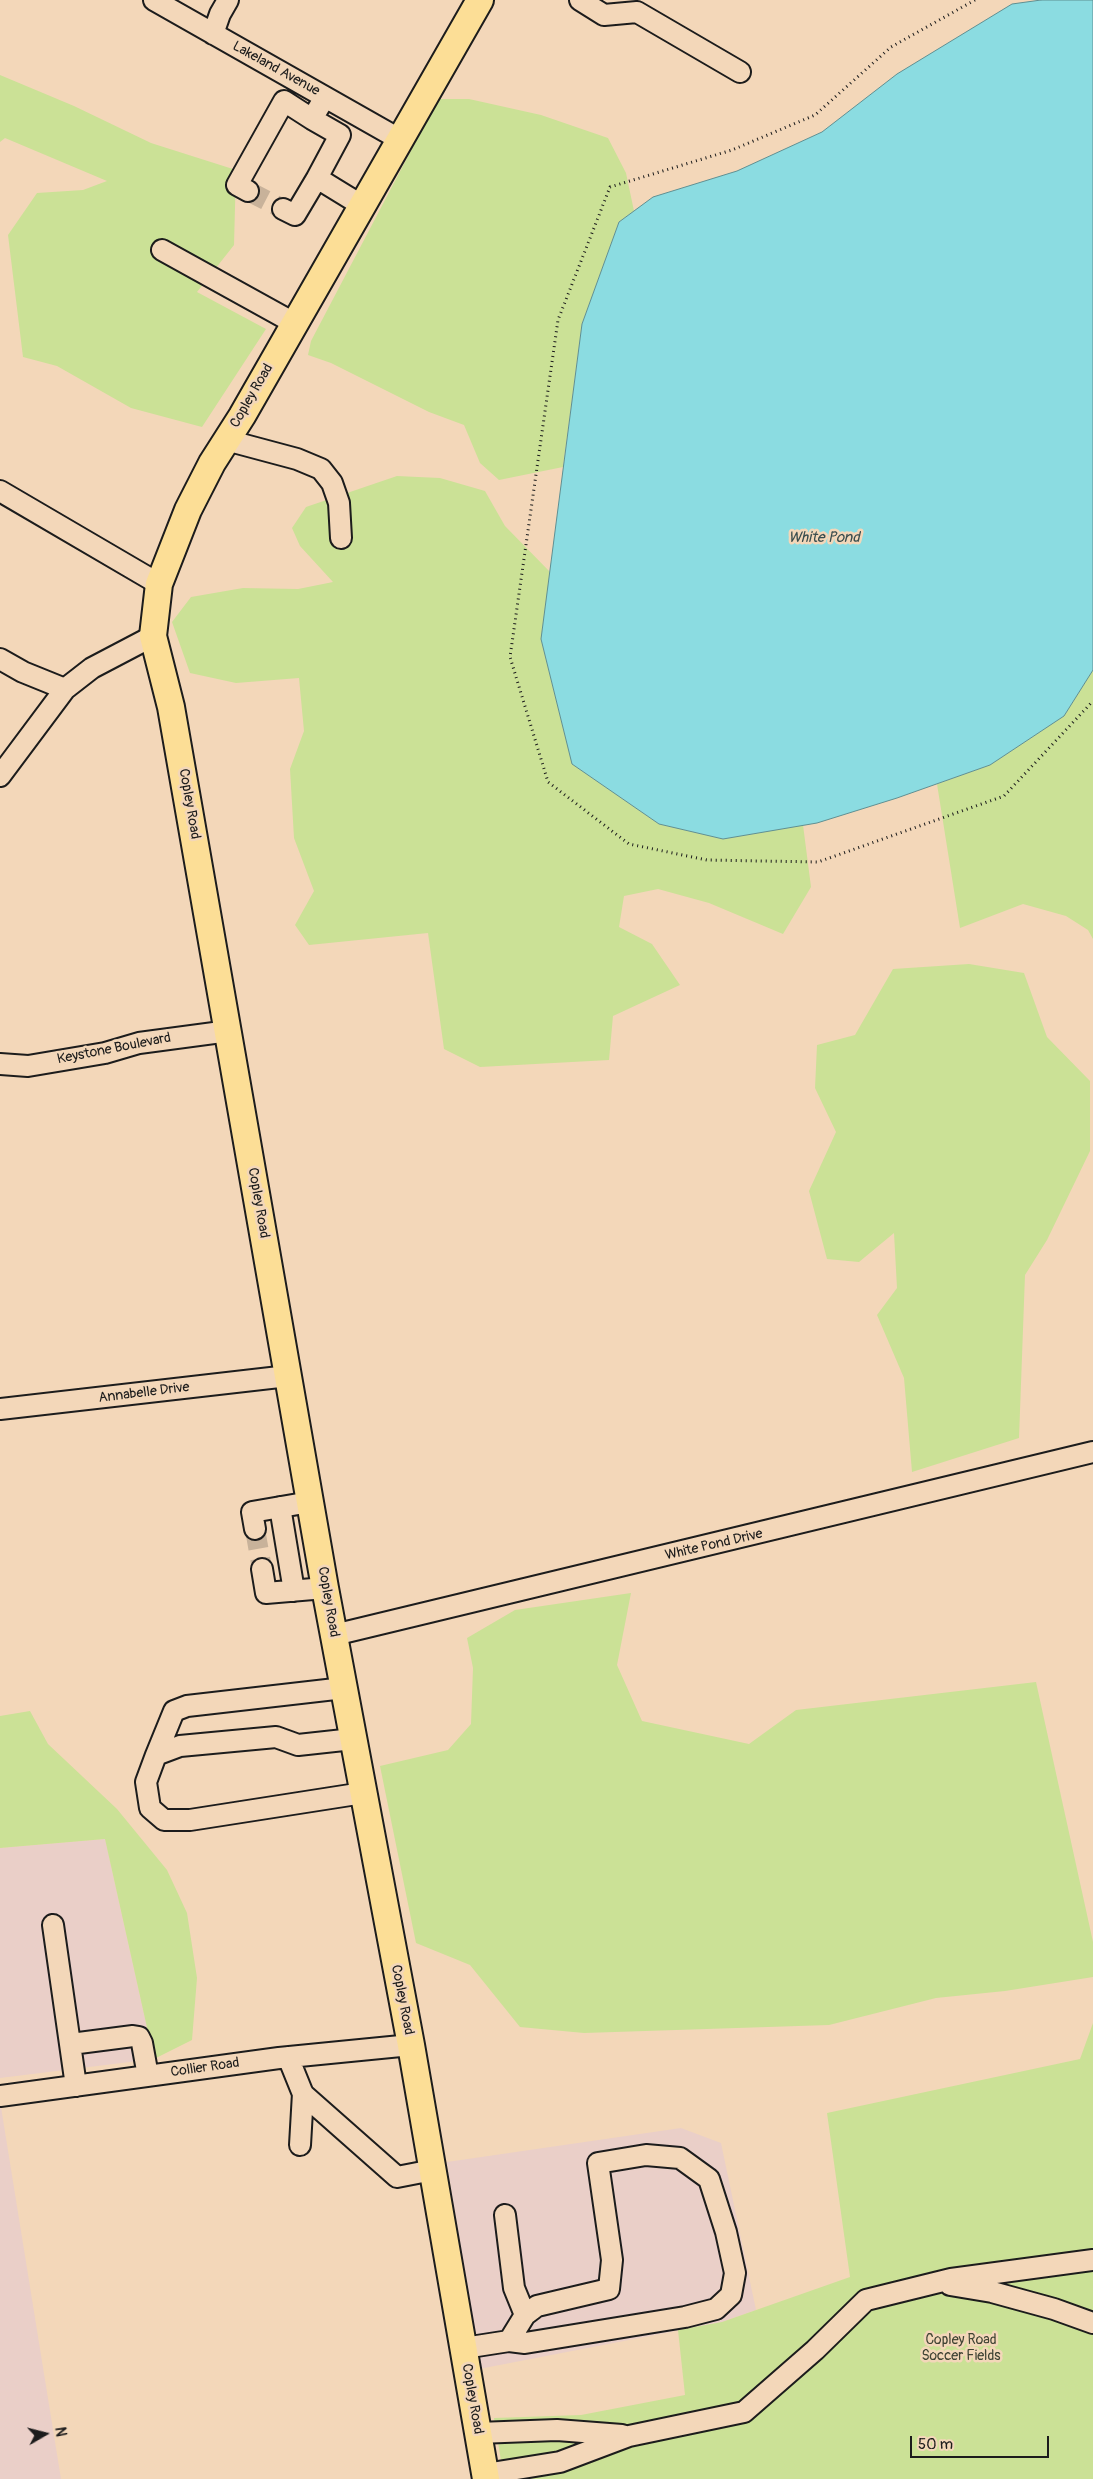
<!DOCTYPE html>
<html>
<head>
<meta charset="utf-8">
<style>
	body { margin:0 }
	#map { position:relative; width:1093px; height:2479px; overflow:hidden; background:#f3d7b9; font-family:Pangolin,sans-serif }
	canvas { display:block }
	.north { position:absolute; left:20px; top:2409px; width:50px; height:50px; -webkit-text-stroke:4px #f3d7b9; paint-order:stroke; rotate:82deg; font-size:14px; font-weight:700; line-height:20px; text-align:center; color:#1c1c1c }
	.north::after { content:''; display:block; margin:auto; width:18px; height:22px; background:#1c1c1c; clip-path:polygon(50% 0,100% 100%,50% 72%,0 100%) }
	.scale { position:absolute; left:910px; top:2436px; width:139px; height:22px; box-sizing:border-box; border:2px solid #1c1c1c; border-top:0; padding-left:6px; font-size:15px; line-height:18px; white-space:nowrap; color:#1c1c1c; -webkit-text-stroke:4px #f3d7b9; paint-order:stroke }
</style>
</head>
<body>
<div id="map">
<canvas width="1093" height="2479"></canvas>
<div class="north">N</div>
<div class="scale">50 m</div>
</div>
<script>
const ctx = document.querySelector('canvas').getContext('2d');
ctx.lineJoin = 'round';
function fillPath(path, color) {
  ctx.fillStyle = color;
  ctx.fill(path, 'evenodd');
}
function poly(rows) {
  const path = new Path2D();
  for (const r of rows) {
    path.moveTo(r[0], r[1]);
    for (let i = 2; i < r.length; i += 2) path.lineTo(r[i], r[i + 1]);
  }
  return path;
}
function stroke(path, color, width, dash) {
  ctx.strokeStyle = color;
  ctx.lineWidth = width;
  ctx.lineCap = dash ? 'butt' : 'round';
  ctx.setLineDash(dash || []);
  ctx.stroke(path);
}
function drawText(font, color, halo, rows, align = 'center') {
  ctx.font = font + ' Pangolin,sans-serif';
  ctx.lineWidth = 5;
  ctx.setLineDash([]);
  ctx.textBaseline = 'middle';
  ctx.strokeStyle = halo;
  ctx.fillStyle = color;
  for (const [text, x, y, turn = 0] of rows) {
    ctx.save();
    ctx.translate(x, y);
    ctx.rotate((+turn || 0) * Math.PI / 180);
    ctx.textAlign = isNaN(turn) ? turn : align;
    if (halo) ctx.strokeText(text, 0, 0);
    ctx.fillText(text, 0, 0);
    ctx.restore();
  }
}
fillPath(poly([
	[105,1839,154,2059,0,2078,0,1848],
	[0,2101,61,2479,0,2479],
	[681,2128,721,2143,756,2310,722,2322,479,2369,447,2162]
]), '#eacfc8');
fillPath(poly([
	[0,75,74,106,151,143,236,170,234,245,197,292,266,329,202,427,131,408,57,366,23,357,8,235,37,193,83,190,107,181,5,138,0,142],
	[438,99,469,99,541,115,608,138,626,173,634,211,619,222,582,324,563,467,499,480,480,463,464,425,429,412,331,363,308,355,311,341],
	[397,476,440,478,485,491,505,526,550,572,541,639,572,764,659,824,723,839,803,825,811,887,783,934,709,903,658,889,624,896,619,927,652,944,680,985,613,1016,609,1060,480,1067,444,1049,428,933,309,945,295,925,314,891,294,838,290,769,304,731,299,678,236,683,190,673,172,622,191,597,243,588,298,589,333,582,300,546,292,528,306,507],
	[1093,670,1093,939,1088,930,1066,916,1023,904,960,928,937,784,990,765,1064,716],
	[969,964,1024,973,1047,1037,1090,1081,1090,1151,1047,1240,1025,1275,1019,1438,912,1472,904,1378,877,1315,897,1288,894,1233,859,1262,827,1259,809,1191,836,1132,815,1088,817,1045,855,1035,893,969],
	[631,1593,617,1665,642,1721,749,1744,796,1710,1036,1682,1093,1942,1093,1977,1005,1991,936,1998,829,2025,584,2033,520,2027,470,1965,416,1943,380,1766,448,1750,471,1724,473,1668,467,1638,515,1610],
	[30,1711,48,1744,117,1809,167,1870,187,1913,197,1978,192,2040,154,2059,105,1839,0,1848,0,1716],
	[1093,2023,1093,2479,504,2479,494,2418,581,2415,685,2395,678,2330,722,2322,850,2277,827,2113,1080,2059]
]), '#cbe196');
const water = poly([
	[1041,0,1093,0,1093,670,1064,716,990,765,897,798,817,823,723,839,659,824,572,764,541,639,582,324,619,222,653,197,737,171,822,132,897,74,1012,4,1041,0]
]);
fillPath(water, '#8bdce1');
stroke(water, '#5f8f92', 1);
stroke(poly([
	[248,191,283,209],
	[255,1529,262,1569]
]), '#c8b29a', 20, [20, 10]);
const minor = poly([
	[154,0,399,139],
	[580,0,604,15,637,12,740,72],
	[213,34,220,14,228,0],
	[325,97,312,119,340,135,317,178,361,205],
	[248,191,237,185,284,101,312,119],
	[283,209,295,215,317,178],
	[162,250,294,323],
	[226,440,297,459,321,469,332,483,339,503,341,538],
	[0,491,159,584],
	[0,659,23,672,65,689],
	[0,776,65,689,92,668,153,636],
	[0,1064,28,1066,105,1053,139,1043,229,1031],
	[0,1409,288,1376],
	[280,1507,294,1591],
	[255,1529,252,1512,310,1502],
	[262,1569,266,1593,325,1588],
	[334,1635,1093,1452],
	[353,1739,298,1745,276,1737,180,1746,156,1755,146,1782,150,1808,164,1820,190,1820,363,1793],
	[156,1755,174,1711,187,1706,344,1688],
	[53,1925,76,2086],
	[71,2044,133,2036,139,2037,142,2043,148,2076],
	[288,2057,303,2094,397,2177,433,2170],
	[0,2096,279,2058,411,2045],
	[300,2145,303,2093],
	[505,2215,514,2288,525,2315],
	[950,2285,992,2292,1054,2309,1093,2323],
	[464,2348,509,2341,525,2343,685,2317,716,2309,731,2295,735,2273,726,2232,709,2179,680,2158,646,2155,598,2163,612,2260,609,2289,537,2306,525,2315,509,2341],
	[478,2433,557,2430,622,2435],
	[485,2474,560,2462,629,2436,744,2412,815,2350,866,2300,951,2279,1093,2260]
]);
const major = poly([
	[480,0,242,416,212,463,188,510,159,584,153,636,171,707,325,1588,411,2045,486,2479]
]);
stroke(minor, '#1c1c1c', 24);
stroke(major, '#1c1c1c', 30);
stroke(poly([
	[975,0,891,47,815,115,732,150,610,187,558,320,510,657,548,782,629,844,707,860,818,862,1004,796,1093,701]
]), '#1c1c1c', 3, [1, 4]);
stroke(minor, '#f3d7b9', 20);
stroke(major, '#fcde96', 26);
drawText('14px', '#1c1c1c', '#f3d7b9', [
	["Lakeland Avenue",276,69,29],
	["Copley Road",252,396,-60],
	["Copley Road",189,804,80],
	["Keystone Boulevard",114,1049,-11],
	["Copley Road",258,1203,80],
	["Annabelle Drive",144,1393,-7],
	["White Pond Drive",714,1545,-13],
	["Copley Road",328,1602,80],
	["Copley Road",402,2000,79],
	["Collier Road",205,2068,-8],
	["Copley Road",472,2399,80]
]);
drawText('14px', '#3f4334', '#f3d7b9', [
	["Copley Road",961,2340],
	["Soccer Fields",961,2356]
]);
drawText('italic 15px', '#384c4d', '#f3d7b9', [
	["White Pond",824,538]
]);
</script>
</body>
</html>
